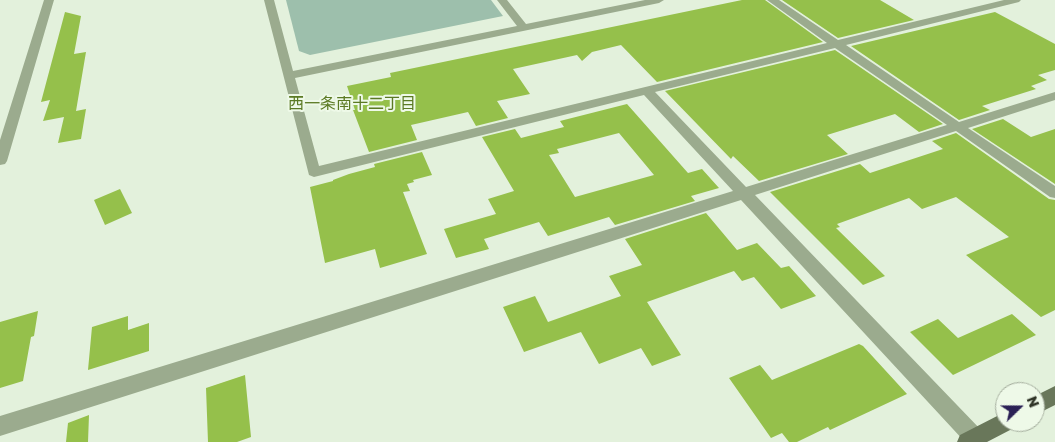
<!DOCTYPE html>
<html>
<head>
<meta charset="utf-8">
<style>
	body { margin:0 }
	#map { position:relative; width:1055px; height:442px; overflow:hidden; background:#e3f1dc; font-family:"Golos Text",sans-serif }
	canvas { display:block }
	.north { position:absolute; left:995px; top:382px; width:50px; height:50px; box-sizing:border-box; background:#eef9e8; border:1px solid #a2ab9b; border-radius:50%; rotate:68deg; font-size:14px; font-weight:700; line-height:20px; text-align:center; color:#303528 }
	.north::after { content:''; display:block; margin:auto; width:18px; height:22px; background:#2a2055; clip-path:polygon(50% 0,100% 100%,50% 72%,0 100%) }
</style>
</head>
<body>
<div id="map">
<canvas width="1055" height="442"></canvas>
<div class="north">N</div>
</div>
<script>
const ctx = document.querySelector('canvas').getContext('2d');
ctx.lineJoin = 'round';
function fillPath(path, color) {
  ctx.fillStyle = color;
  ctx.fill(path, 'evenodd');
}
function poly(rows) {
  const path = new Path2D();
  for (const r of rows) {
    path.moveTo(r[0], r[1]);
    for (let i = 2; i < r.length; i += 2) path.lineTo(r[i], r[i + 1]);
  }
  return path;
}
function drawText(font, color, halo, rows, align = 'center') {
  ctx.font = font + ' "Golos Text","Noto Sans JP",sans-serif';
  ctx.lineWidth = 4;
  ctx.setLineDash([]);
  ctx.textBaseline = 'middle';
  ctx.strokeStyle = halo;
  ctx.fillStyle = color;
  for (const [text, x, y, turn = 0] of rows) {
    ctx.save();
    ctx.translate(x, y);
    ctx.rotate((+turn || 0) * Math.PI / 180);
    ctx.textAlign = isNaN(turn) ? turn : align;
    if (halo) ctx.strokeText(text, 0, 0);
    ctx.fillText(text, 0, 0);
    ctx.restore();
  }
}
fillPath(poly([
	[286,0,491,0,503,16,310,55,299,51]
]), '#9dbfac');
fillPath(poly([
	[742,0,765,0,823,42,657,82,621,45,592,52,582,61,577,55,513,69,530,94,497,101,508,118,476,126,468,112,411,125,417,140,369,152,353,110,355,110,347,86,391,77,390,73],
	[782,0,880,0,914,20,838,38],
	[65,12,81,16,74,54,86,52,76,111,86,109,81,139,58,143,64,117,43,121,50,100,41,102],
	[995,12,1055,44,1055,70,1038,75,1047,80,1031,86,1036,89,982,106,990,110,959,120,851,46],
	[835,50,943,124,919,132,895,114,827,135,848,154,759,181,733,156,731,159,665,91],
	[627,104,688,173,702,169,719,188,691,196,695,201,615,225,609,217,548,236,539,222,484,239,489,249,456,258,444,229,496,214,488,199,514,191,482,137,515,129,521,138,564,127,560,121],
	[619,133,654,175,575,197,549,155,559,153,557,149],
	[1003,119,1031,137,1055,129,1055,184,972,129],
	[956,133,1049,199,1055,200,1055,310,1041,317,966,255,1009,237,956,197,922,209,909,198,837,224,840,227,836,228,885,276,863,285,770,192,860,164,870,173,943,149,932,141],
	[422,152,432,175,413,180,414,182,407,184,410,191,403,192,427,254,380,268,375,249,325,263,310,187,333,181,333,180,349,174,375,167,374,164],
	[120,189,132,213,105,225,94,200],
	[706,213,737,250,757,243,781,268,789,266,816,296,781,309,754,277,742,281,734,271,647,302,681,355,652,366,641,348,599,364,581,332,524,352,503,307,535,296,548,322,621,296,609,276,642,265,625,239],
	[38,311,34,336,31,337,23,381,0,388,0,322],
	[1012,314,1036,335,953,375,910,332,938,319,958,338],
	[128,316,128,330,149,323,149,351,88,370,92,327],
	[859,344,863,346,907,394,830,430,828,427,797,442,789,442,782,433,771,438,729,378,760,365,772,380],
	[245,375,251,437,237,442,208,442,206,388],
	[89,415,88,442,66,442,68,423]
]), '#95c04b');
fillPath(poly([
	[44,0,54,0,7,161,5,164,0,165,0,140,44,0],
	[264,0,274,0,293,71,517,26,497,0,507,0,526,24,645,0,664,0,659,3,295,78,319,166,827,43,767,0,779,0,838,40,1004,0,1021,0,1019,2,846,45,959,122,1055,92,1055,100,968,128,1055,186,1055,198,1050,197,956,131,755,195,982,431,985,438,983,442,965,442,741,200,0,436,0,416,733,191,644,95,314,177,309,175,264,0],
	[835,48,947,125,746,187,655,92,835,48]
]), '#9bab8e');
fillPath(poly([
	[1055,386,1055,405,1035,415,1035,396,1055,386],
	[1005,412,1005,422,1015,422,1012,429,987,442,957,442,960,435,1005,412]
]), '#69775a');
drawText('16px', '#5b7a24', '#eef9e8', [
	["西一条南十二丁目",352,104]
]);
</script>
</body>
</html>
